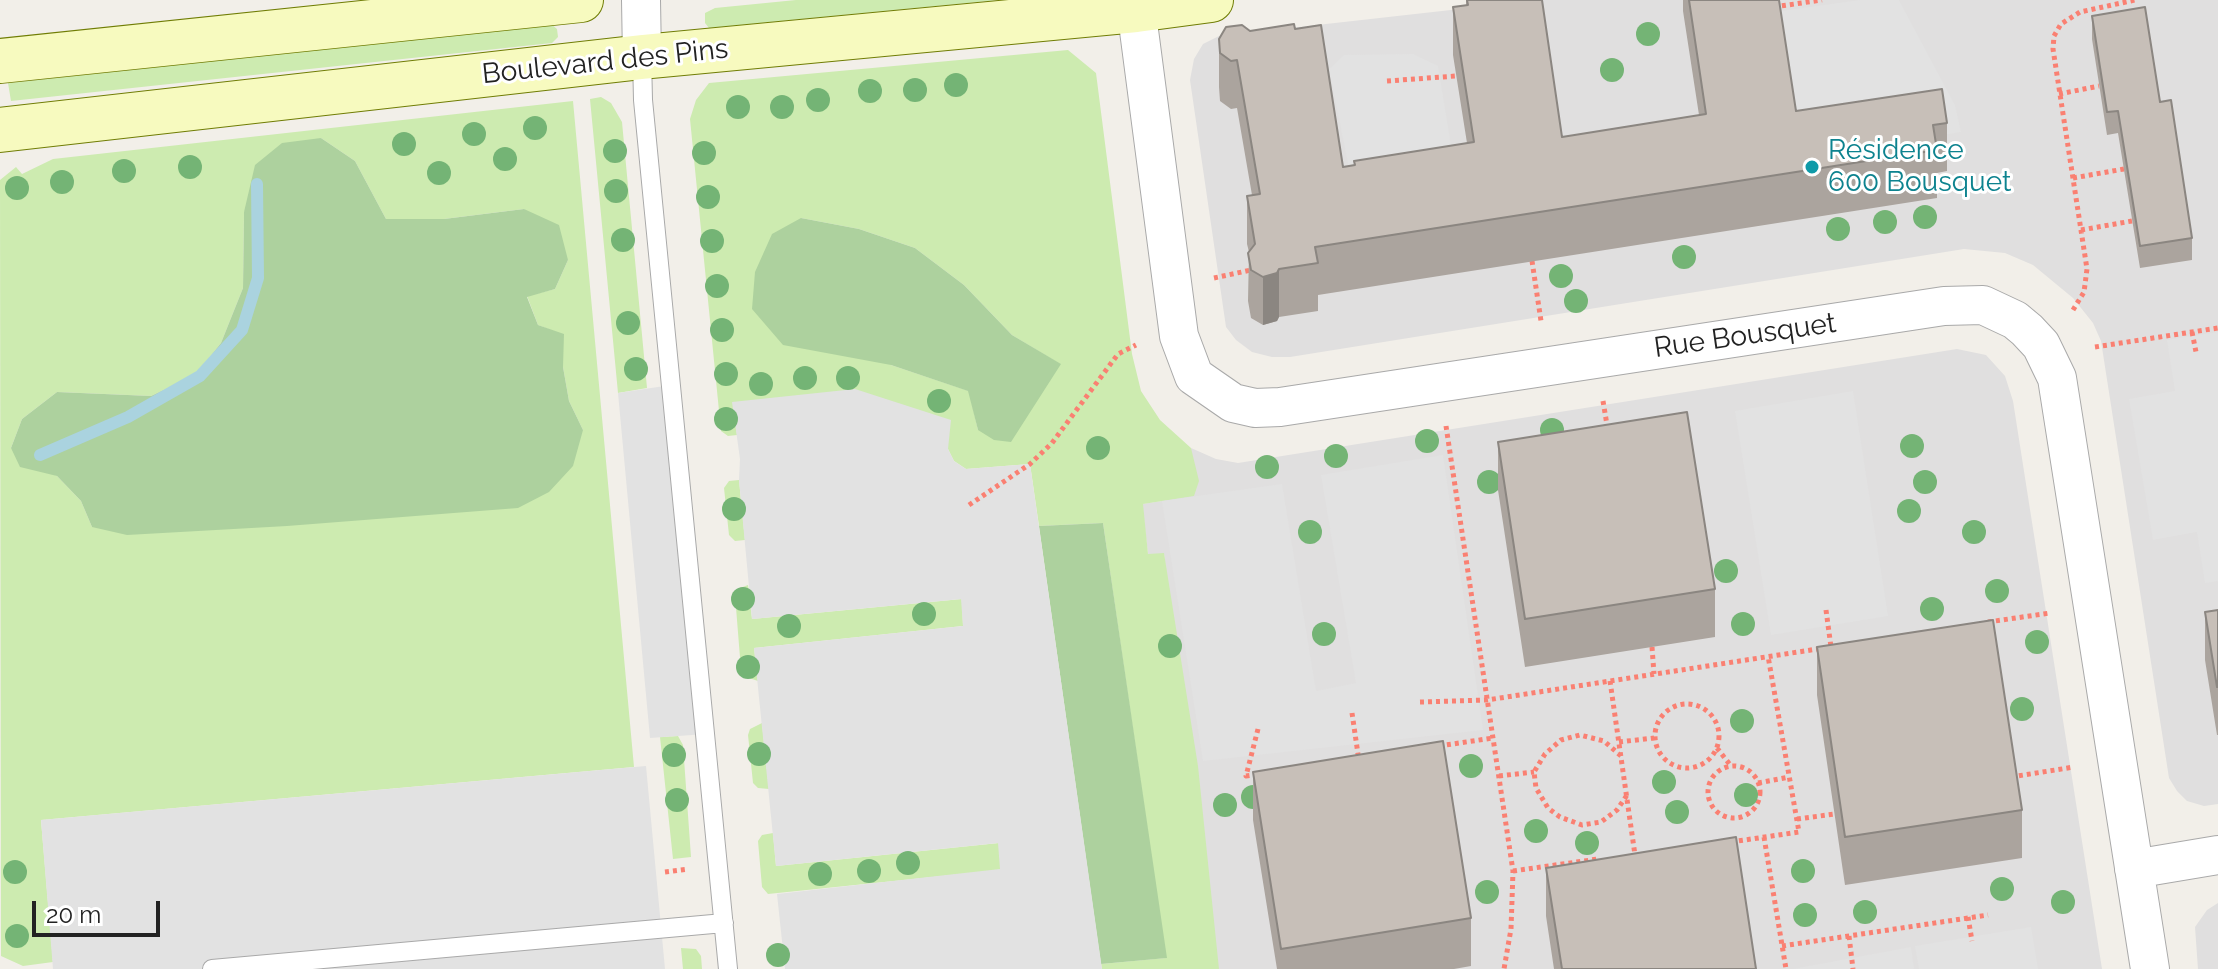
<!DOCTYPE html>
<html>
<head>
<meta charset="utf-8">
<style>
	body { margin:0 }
	#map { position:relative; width:2218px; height:969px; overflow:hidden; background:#f2efe9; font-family:Raleway,sans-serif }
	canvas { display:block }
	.scale { position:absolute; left:32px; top:901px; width:128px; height:36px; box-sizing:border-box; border:4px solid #222; border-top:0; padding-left:10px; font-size:24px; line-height:28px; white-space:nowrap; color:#222; -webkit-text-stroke:6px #fff; paint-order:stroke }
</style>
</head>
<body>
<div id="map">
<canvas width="2218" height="969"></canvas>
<div class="scale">20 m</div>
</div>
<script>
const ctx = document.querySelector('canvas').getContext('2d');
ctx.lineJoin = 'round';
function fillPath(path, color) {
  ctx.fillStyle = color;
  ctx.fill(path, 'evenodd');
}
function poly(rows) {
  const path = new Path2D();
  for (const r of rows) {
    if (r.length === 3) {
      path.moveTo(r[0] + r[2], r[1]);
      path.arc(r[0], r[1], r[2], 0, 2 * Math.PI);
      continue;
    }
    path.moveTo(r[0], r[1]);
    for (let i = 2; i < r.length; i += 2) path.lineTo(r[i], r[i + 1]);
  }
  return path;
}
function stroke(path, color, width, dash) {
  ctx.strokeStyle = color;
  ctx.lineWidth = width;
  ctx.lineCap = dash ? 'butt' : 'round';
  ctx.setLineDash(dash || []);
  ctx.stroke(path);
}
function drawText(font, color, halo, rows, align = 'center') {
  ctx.font = font + ' Raleway,sans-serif';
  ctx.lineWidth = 6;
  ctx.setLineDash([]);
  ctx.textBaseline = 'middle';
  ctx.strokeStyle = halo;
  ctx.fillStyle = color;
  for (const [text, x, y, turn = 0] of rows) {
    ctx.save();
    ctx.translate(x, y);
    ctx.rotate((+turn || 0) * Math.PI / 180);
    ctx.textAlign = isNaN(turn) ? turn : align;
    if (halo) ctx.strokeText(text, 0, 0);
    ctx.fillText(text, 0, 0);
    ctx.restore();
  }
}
fillPath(poly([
	[1540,0,2218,0,2218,804,2204,806,2187,801,2177,791,2169,778,2101,341,2093,323,2073,298,2033,265,2005,253,1964,249,1290,357,1272,357,1252,352,1236,340,1226,327,1190,80,1194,59,1203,44,1219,36],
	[1957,349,1986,355,2005,376,2013,401,2102,969,1214,969,1164,554,1148,554,1142,504,1162,501,1191,448,1216,459,1238,463],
	[2218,903,2218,969,2198,969,2195,927,2207,910]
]), '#e0dfdf');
fillPath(poly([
	[796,0,999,0,709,28,705,23,705,13,715,8],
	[551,24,557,29,558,37,552,43,11,101,8,83],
	[1068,50,1096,73,1132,354,1141,391,1160,420,1191,448,1199,481,1194,496,1143,504,1148,554,1164,553,1198,766,1219,969,1102,969,1101,964,1166,958,1103,523,1039,526,1030,464,966,469,954,461,948,449,733,402,737,435,728,436,721,431,690,119,696,100,709,83],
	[801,218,859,229,915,248,964,285,1012,335,1060,364,978,430,969,391,891,365],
	[601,97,611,103,622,122,647,388,618,393,590,99],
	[573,101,634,767,41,820,53,962,23,966,1,956,0,180,16,167,22,174,53,159],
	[321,138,355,161,386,219,444,219,524,209,568,260,555,289,527,296,538,325,563,335,563,367,569,401,583,430,92,527,81,501,57,476,11,448,22,419,57,392,151,396,195,375,221,343,243,288,244,212],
	[739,480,745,540,735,541,729,535,724,488,729,481],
	[748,585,752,619,962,599,963,626,754,648,758,681,749,678,741,670,735,595,740,588],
	[762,723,769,789,758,788,753,783,748,735,750,729],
	[678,736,683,745,691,857,673,859,660,737],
	[773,833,776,866,999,843,1001,870,768,894,762,887,758,841,762,835],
	[681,948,696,949,701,956,702,969,683,969]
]), '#cdebb0');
fillPath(poly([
	[321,138,355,161,386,219,444,219,524,209,559,225,568,260,555,289,527,297,538,325,564,334,563,367,569,401,583,430,573,466,549,492,518,508,287,526,127,535,92,527,81,501,57,476,20,467,11,448,22,419,57,392,151,396,195,375,221,343,243,288,244,212,255,165,282,143],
	[801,218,859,229,915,248,964,285,1012,335,1061,364,1011,442,994,440,978,430,968,391,891,365,783,345,752,309,755,272,772,234],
	[1103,523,1167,958,1101,964,1039,526]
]), '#add19e');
fillPath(poly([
	[1860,0,1899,0,1955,105,1961,132,1796,159,1774,12],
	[1413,54,1438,66,1455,170,1353,188,1329,69,1344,55],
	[2218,332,2218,581,2205,583,2197,532,2153,540,2129,399,2175,391,2167,340],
	[671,385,706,734,650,738,618,393],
	[855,389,951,420,948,449,954,461,966,469,1030,464,1102,969,785,969,777,894,1000,869,998,843,776,866,754,648,963,626,961,599,752,619,739,480,740,459,732,402],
	[1853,391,1888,616,1771,635,1735,411],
	[1443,455,1483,730,1203,761,1162,501,1282,484,1316,691,1356,683,1321,475],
	[646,766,665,969,53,969,41,820],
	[2031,927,2038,969,1919,969,1915,946],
	[1911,947,1914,969,1793,969]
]), '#e2e2e2');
stroke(poly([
	[40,455,128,417,200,376,242,330,258,278,257,184]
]), '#aad3df', 12);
const lane = poly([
	[642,57,643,100,728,969],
	[212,969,724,923]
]);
const street = poly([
	[641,0,642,57],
	[1135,0,1179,336,1194,376,1233,403,1255,408,1280,407,1944,306,1983,305,2015,320,2027,330,2041,345,2057,378,2150,969],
	[2134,869,2218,855]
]);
const secondary = poly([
	[0,61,581,0],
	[0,130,642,57,1136,10,1211,0]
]);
stroke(lane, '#a9a9a9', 20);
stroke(street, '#a9a9a9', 40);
stroke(secondary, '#707d05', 46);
stroke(poly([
	[1774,7,1822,0],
	[1387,81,1456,76],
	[2059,94,2099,86],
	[2073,178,2124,169],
	[2081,230,2132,221],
	[1532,261,1541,321],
	[1214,278,1251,270],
	[2073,310,2084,292,2087,269,2053,49,2054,36,2061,24,2080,12,2135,0],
	[2192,332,2196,352],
	[2095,347,2218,328],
	[1603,401,1608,431],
	[1446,426,1513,871,1511,929,1504,969],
	[969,505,1030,464,1052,443,1118,354,1136,345],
	[1826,610,1831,647],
	[1988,622,2050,613],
	[1652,647,1654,674],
	[1610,681,1635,855],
	[1420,702,1487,700,1824,648],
	[1687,736,32],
	[1352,713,1359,761],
	[1258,729,1246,776,1259,774],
	[1619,742,1654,738],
	[1439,746,1493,738],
	[1717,748,1731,766],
	[1621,756,1604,741,1580,735,1561,740,1545,754,1534,772,1536,788,1548,808,1560,817,1582,825,1601,822,1617,810,1627,795],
	[1734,792,26],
	[1499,776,1534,772],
	[2011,777,2074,767],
	[1758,783,1789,777],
	[1797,819,1835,814],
	[1764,837,1786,969],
	[1731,842,1799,832,1768,656],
	[1513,871,1598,859],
	[665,872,688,869],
	[1968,917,1972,941],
	[1849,936,1853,969],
	[1782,946,1988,915]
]), '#fa8072', 5, [4, 4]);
stroke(lane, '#fff', 18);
stroke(street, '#fff', 38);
stroke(secondary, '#f7fabf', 44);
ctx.fillStyle = '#74b475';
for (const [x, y] of [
	[1648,34],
	[1612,70],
	[956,85],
	[915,90],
	[870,91],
	[818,100],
	[738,107],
	[782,107],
	[535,128],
	[474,134],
	[404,144],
	[615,151],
	[704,153],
	[505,159],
	[190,167],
	[124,171],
	[439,173],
	[62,182],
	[17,188],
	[616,191],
	[708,197],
	[1925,217],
	[1885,222],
	[1838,229],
	[623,240],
	[712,241],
	[1684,257],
	[1561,276],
	[717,286],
	[1576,301],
	[628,323],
	[722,330],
	[636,369],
	[726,374],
	[805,378],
	[848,378],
	[761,384],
	[939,401],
	[726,419],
	[1552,430],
	[1427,441],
	[1912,446],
	[1098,448],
	[1336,456],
	[1267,467],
	[1489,482],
	[1925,482],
	[734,509],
	[1909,511],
	[1310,532],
	[1974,532],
	[1726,571],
	[1997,591],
	[743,599],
	[1932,609],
	[924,614],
	[1743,624],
	[789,626],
	[1324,634],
	[2037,642],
	[1170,646],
	[748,667],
	[2022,709],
	[1742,721],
	[759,754],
	[674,755],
	[1471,766],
	[1664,782],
	[1746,795],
	[1253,797],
	[677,800],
	[1225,805],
	[1677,812],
	[1536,831],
	[1587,843],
	[908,863],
	[869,871],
	[1803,871],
	[15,872],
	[820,874],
	[2002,889],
	[1487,892],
	[2063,902],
	[1865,912],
	[1805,915],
	[17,936],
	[778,955]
]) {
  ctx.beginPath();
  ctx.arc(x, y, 12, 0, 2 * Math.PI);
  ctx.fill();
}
fillPath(poly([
	[1466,0,1542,0,1562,137,1699,115,1683,11,1683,0,1779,0,1796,111,1947,123,1947,171,1937,173,1937,198,1318,295,1318,311,1279,317,1277,321,1263,325,1251,318,1248,301,1249,252,1247,244,1247,196,1252,195,1237,108,1231,109,1220,101,1219,87,1219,39,1250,31,1295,29,1343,167,1467,143,1453,55,1453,7,1466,5],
	[2092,16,2160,102,2192,238,2192,260,2140,268,2118,133,2107,135,2092,39],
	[1498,442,1715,589,1715,637,1525,667,1498,490],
	[2218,610,2218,735,2217,735,2205,660,2205,612],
	[1817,647,2022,810,2022,858,1845,885,1817,695],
	[1253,772,1471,918,1471,966,1454,969,1277,969,1253,820],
	[1546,868,1756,969,1554,969,1546,916]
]), '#aba49e');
fillPath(poly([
	[1279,269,1279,317,1277,321,1263,325,1263,277]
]), '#8b8681');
const building = poly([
	[1467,0,1542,0,1562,137,1706,114,1689,0,1779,0,1796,111,1942,89,1947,123,1933,125,1937,150,1315,247,1318,263,1279,269,1277,273,1263,277,1251,270,1248,253,1255,244,1247,196,1260,194,1237,60,1231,61,1220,53,1219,39,1226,27,1242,25,1250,31,1294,24,1295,29,1321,25,1343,167,1355,165,1354,161,1474,142,1453,7,1468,5,1467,0],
	[2145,7,2160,102,2171,100,2192,238,2140,246,2118,111,2107,112,2092,16,2145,7],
	[1687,412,1715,589,1525,619,1498,442,1687,412],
	[2218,610,2218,687,2217,687,2205,612,2218,610],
	[1993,620,2022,810,1845,837,1817,647,1993,620],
	[1443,741,1471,918,1281,949,1253,772,1443,741],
	[1736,837,1756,969,1562,969,1546,868,1736,837]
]);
fillPath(building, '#c7bfb8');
stroke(building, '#8b8681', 2);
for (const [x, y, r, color] of [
	[1812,167,8,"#0f9aa8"]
]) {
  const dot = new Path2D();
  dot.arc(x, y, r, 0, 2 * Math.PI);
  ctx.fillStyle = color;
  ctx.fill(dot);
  stroke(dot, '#fff', 3);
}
drawText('28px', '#222', '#fff', [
	["Boulevard des Pins",605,62,-6],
	["Rue Bousquet",1745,336,-8]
]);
drawText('28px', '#0d838f', '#fff', [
	["Résidence",1828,151],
	["600 Bousquet",1828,183]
], 'left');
</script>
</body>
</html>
